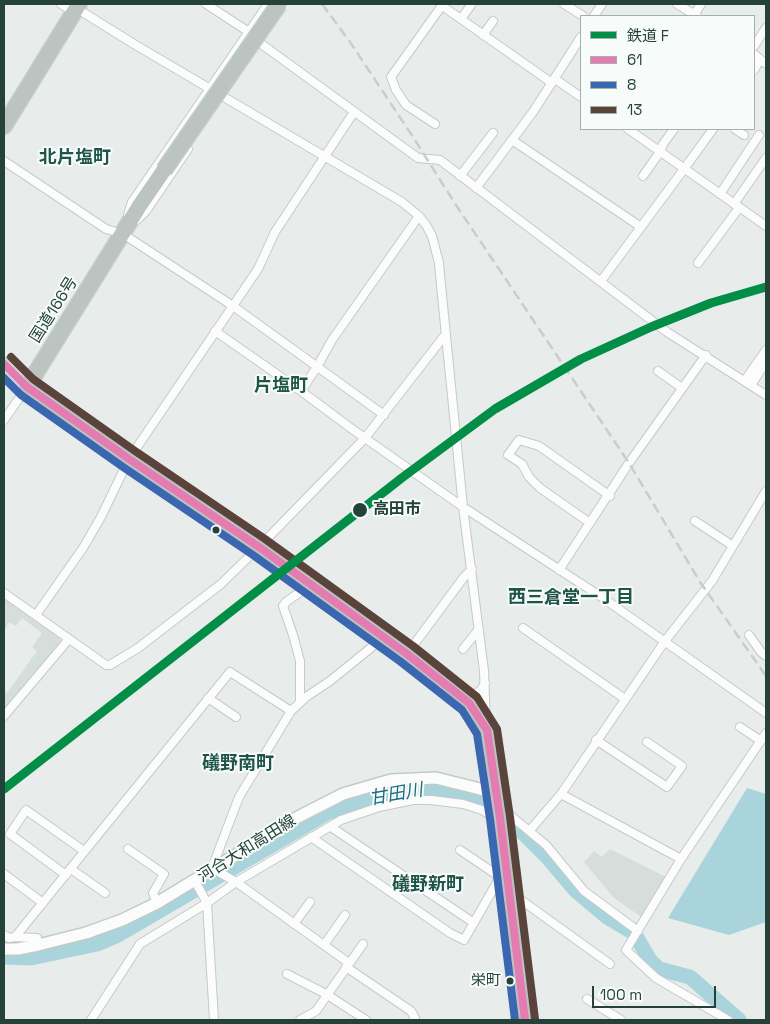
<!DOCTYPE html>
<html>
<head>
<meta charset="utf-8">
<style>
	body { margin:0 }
	#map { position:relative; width:770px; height:1024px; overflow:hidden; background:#e8edeb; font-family:"Space Grotesk","Noto Sans JP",sans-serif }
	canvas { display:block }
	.frame { position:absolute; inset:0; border:5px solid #24423a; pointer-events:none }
	.legend { position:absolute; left:580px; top:15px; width:175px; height:115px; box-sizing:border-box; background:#f7fbf9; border:1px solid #a3b1ad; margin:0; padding:6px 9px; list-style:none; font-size:15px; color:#24423a }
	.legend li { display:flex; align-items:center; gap:10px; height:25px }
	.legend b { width:25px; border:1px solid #a3b1ad }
	.scale { position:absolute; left:592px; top:986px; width:124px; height:22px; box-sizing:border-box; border:2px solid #24423a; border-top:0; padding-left:6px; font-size:15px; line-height:18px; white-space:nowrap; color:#24423a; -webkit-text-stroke:4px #f7fbf9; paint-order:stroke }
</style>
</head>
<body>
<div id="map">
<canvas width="770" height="1024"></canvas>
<div class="frame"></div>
<ul class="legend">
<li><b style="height:6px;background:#028e46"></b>鉄道 F</li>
<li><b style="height:6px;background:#e47bb1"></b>61</li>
<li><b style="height:6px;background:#3b67b1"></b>8</li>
<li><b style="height:6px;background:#59433a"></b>13</li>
</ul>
<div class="scale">100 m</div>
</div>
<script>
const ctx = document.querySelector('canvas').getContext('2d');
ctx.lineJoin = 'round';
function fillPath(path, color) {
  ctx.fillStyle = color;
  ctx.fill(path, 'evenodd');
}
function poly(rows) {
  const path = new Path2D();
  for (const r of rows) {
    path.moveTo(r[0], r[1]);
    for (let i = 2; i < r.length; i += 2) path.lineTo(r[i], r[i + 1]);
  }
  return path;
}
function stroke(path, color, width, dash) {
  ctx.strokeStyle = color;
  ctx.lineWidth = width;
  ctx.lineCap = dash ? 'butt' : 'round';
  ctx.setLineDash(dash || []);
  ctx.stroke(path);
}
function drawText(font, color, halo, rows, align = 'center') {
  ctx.font = font + ' "Space Grotesk","Noto Sans JP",sans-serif';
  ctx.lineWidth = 4;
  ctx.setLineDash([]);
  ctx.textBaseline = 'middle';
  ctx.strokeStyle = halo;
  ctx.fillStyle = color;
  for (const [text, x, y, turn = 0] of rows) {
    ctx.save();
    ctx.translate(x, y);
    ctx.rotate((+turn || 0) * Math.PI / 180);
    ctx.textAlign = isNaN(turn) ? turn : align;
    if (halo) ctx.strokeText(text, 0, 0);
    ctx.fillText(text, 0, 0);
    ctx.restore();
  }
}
fillPath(poly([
	[4,598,59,637,61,644,4,713,4,690,7,693,37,651,32,647,42,633,22,618,16,626,9,622,4,632],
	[610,849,666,877,643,918,614,898,584,862,594,851,602,857]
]), '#d6dedb');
fillPath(poly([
	[747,788,766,794,766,922,729,935,668,918]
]), '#a9d4db');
stroke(poly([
	[4,957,31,958,97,944,118,935,327,813,376,796,423,788,458,792,484,800,507,817,547,857,575,890,607,917,634,933,650,960,659,969,690,977,739,1020]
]), '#a9d4db', 15);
const street = poly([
	[61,4,74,12],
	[206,4,249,32],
	[564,4,583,16],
	[677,4,697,16],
	[441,5,552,83],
	[76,8,134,44,402,202,419,216,426,225,432,236,439,263,441,285,463,507,484,671,486,725],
	[694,15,701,4],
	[594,16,602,4],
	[461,19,471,5],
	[483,35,493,21],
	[260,43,418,158,440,160,667,332,766,395],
	[754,46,766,28],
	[754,54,766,64],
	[754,70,760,60],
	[555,79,581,97],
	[435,124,406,105,396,90,391,77,443,4],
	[628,129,766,226],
	[735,129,744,135],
	[512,140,641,227],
	[4,161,106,229,123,234,233,306,384,415],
	[460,176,493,133],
	[643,176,660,152,663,144,674,129],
	[476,188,533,112,581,37],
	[720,194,759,135],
	[734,204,766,158],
	[128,215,132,202,268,4],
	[137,220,146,211,188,149],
	[698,263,739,208],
	[601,281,684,169,713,129],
	[215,331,301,391,352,429,463,507,603,598,766,713],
	[658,371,682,388],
	[4,379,27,387,4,420],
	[745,380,766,350],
	[751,385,766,362],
	[301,391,317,367,332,340,419,216],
	[695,521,733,546],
	[590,523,540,488,529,477,522,464,508,455,519,440,539,446,610,496],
	[559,570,629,463,706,355],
	[4,593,106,665,110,665,138,648,221,584,259,547,365,438,445,335],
	[36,615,83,548,101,517,129,459,258,269,275,232,354,112],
	[523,628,625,699],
	[749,635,761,652,766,656],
	[463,649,479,629],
	[407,654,464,577,472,569],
	[462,695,474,695,481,690,485,683],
	[208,698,236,717],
	[300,701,300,661,293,635,283,606,286,602,310,585],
	[4,716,69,639],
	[740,727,761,741],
	[596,740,667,787,682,766,647,742],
	[561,794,681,859],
	[499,806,546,845,584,891,638,931],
	[331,827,474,923],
	[530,830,561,794,665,641,712,581,766,491],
	[311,837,450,933,464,940,500,877],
	[128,849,164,874,153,893,157,903],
	[460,850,503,879],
	[71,869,105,893],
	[4,874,43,903],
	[66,875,10,834,26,810,84,851],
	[195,881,207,903,214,1020],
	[510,892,610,964],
	[294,924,310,902],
	[4,935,9,938,15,937],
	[38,945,37,938,15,937,230,672,291,711],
	[324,945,345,915],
	[349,963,236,882,212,868,239,797,291,711,306,697,330,681,383,638],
	[346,967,411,1011,415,1018,413,1020],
	[287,974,326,994,366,1020],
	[587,999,621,1020],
	[91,1020,140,944,207,903,236,882,341,820,379,807,413,800,431,800,463,804,482,810,499,821],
	[300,1020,316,1011,363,944],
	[728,1020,656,978,626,950,681,859,766,733]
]);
const secondary = poly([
	[4,949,18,949,38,945,86,933,122,920,157,903,298,817,343,794,391,780,436,778,496,793]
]);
const primary = poly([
	[4,364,27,387]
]);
const highway = poly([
	[4,126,79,4],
	[164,170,140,205,27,387,129,459,259,547,310,585,407,654,469,703,487,730,500,818,507,881,525,1020]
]);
stroke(street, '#c5cac8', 10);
stroke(secondary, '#c3cbc8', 14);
stroke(primary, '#c3ccc9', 15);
stroke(highway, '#c3ccc9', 18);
stroke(street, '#fcfcfc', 8);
stroke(secondary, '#fcfcfc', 11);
stroke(primary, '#cfd7d5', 12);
stroke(highway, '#bcc4c2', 15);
stroke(poly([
	[322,4,350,42,413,137,456,205,629,463,700,582,766,676]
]), '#c9cdcc', 2.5, [10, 5]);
const highwayBridge = poly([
	[164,170,279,4]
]);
stroke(highwayBridge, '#c3ccc9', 18, []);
stroke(highwayBridge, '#bcc4c2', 15);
stroke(poly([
	[4,364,27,387,129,459,259,547,407,654,469,703,487,730,500,818,525,1020]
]), '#e47bb1', 8);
stroke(poly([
	[4,378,21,395,123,467,253,555,401,662,462,710,477,734,490,819,515,1020]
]), '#3b67b1', 8);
stroke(poly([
	[11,357,33,379,135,451,265,539,413,646,477,697,497,729,510,817,535,1019]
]), '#59433a', 8);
stroke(poly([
	[4,789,403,477,495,409,581,359,651,327,711,303,766,287]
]), '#028e46', 9);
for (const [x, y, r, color] of [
	[360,510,8,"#24423a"],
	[216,530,4.5,"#24423a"],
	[510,981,4.5,"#24423a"]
]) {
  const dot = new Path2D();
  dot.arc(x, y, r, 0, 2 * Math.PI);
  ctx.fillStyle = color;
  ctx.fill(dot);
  stroke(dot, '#f7fbf9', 2);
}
drawText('15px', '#24423a', '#f7fbf9', [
	["栄町",501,981]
], 'right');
drawText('16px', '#24423a', '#f7fbf9', [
	["国道166号",54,310,-58],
	["河合大和高田線",247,849,-32]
]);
drawText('bold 16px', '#24423a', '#f7fbf9', [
	["高田市",373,510]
], 'left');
drawText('bold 18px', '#1f5548', '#f7fbf9', [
	["北片塩町",75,158],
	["片塩町",281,386],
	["西三倉堂一丁目",571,598],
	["礒野南町",238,764],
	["礒野新町",428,885]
]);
drawText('italic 18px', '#1c6f80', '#f7fbf9', [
	["甘田川",396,795,-10]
]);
</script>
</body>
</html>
